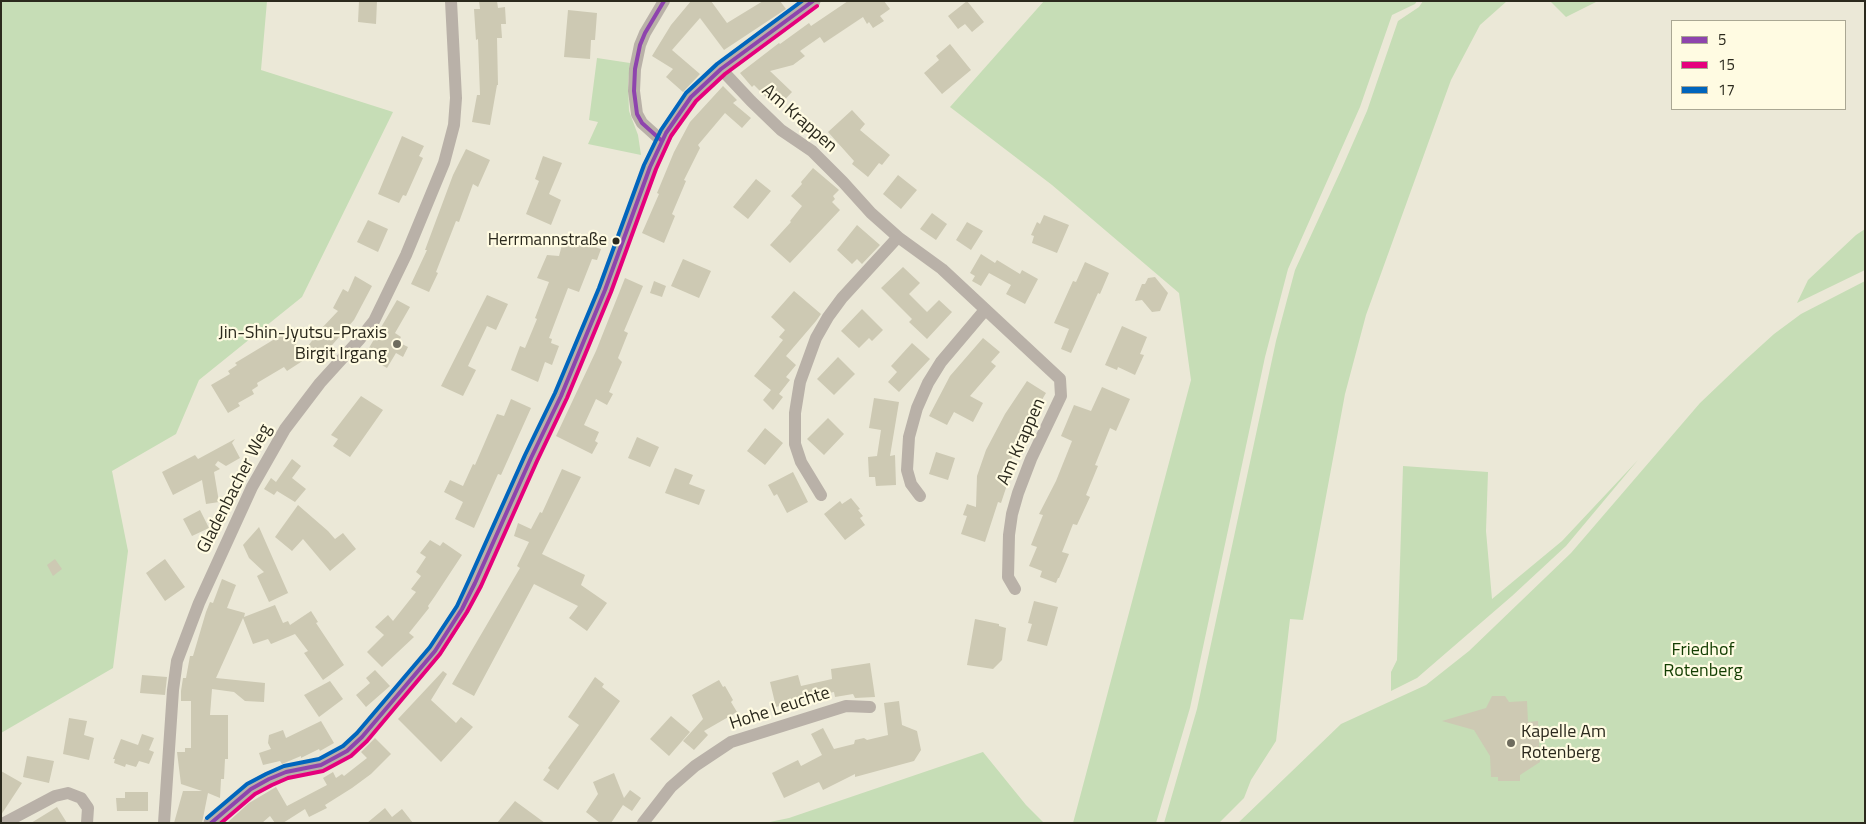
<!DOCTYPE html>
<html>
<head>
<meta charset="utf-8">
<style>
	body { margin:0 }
	#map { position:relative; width:1866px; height:824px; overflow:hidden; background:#ebe8d7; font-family:"Titillium Web",sans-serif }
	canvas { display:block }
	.frame { position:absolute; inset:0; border:2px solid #2b291d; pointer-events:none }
	.legend { position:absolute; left:1671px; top:20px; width:175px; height:90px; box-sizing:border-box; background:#fffbe2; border:1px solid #aaa793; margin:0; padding:6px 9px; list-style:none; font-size:15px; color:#2b291d }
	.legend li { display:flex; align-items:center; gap:10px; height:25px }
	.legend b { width:25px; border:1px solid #aaa793 }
</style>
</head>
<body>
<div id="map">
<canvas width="1866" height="824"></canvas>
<div class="frame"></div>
<ul class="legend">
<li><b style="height:6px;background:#8e44ad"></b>5</li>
<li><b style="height:6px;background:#e5007d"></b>15</li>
<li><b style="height:6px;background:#0065bd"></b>17</li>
</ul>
</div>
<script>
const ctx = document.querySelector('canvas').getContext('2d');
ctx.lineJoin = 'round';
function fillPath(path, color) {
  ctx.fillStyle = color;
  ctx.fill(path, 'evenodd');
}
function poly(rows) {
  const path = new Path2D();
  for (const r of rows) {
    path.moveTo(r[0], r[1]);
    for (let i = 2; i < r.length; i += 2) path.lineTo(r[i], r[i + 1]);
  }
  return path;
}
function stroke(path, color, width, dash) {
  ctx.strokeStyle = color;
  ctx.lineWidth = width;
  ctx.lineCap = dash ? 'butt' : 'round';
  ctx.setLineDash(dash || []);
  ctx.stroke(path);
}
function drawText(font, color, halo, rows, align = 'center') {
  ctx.font = font + ' "Titillium Web",sans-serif';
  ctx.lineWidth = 4.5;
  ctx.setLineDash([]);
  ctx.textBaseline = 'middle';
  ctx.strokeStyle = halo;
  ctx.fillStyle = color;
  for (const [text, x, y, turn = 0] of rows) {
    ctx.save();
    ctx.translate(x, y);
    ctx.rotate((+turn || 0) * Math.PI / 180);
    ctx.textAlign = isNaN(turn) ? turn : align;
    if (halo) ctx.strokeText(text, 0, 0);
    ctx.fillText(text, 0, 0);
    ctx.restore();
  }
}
fillPath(poly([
	[1,1,267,1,261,70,393,112,302,297,199,380,176,434,112,471,128,551,113,668,1,733],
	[1044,1,1417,1,1415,4,1392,15,1360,107,1288,269,1265,357,1190,708,1156,823,1073,823,1191,380,1179,293,1052,185,950,107],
	[1423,1,1507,1,1480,25,1451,80,1366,315,1345,394,1303,620,1290,619,1276,741,1251,780,1244,798,1219,823,1164,823,1197,709,1276,341,1295,270,1342,168,1367,111,1398,21,1419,7],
	[1550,1,1598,1,1566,17],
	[597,58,630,63,628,84,629,111,638,135,641,155,588,144,598,122,589,120],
	[1865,229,1865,270,1797,303,1808,280,1856,235],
	[1865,281,1865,823,1238,823,1341,724,1426,685,1469,651,1571,553,1700,403,1742,363,1774,334,1801,314],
	[1638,460,1566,546,1512,596,1417,678,1391,691,1391,672,1397,660,1403,466,1488,472,1486,531,1492,599,1562,541],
	[983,752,1026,805,1044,823,765,823,789,818]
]), '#c6ddb6');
fillPath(poly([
	[359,1,377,1,376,24,358,22],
	[479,1,497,1,498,8,505,7,506,24,501,24,502,38,497,38,498,85,497,85,490,125,472,122,477,95,480,95,478,39,476,40,474,9,480,9],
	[691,1,711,1,727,23,763,1,780,1,786,9,724,50,700,18,672,50,700,74,683,92,666,77,673,69,652,56,671,25],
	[848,1,884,1,890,9,880,16,884,21,873,28,869,22,867,24,863,17,824,43,820,37,800,51,805,56,793,65,770,71,792,92,777,108,754,85,752,87,740,73,779,43,780,44,809,23,811,26],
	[967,1,984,22,972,32,965,24,958,29,948,16],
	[568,10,597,13,595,40,591,40,590,59,564,57],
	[950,44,971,70,942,94,924,73,939,60,936,56],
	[723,86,737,100,733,103,751,118,742,128,725,113,698,145,700,148,684,180,686,181,672,214,675,216,664,243,642,233,659,194,657,193,674,152,690,122],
	[852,110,865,124,860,130,890,155,882,165,879,163,868,177,852,164,854,161,828,132],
	[402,136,424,146,419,156,423,158,406,196,403,195,399,203,378,194],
	[466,149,490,160,478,187,473,184,459,222,456,221,436,272,438,273,429,292,411,284,427,250,425,250,453,175],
	[543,156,562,163,549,194,561,200,551,225,526,214,539,181,535,179],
	[813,168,839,190,833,196,835,199,832,202,840,210,790,263,770,245,791,222,790,221,802,206,791,196,802,184,801,182],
	[898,175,917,190,901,209,883,194],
	[756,179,771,191,748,219,733,207],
	[932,213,947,224,936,240,920,229],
	[1044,215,1069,225,1057,253,1032,243,1034,236,1031,235,1037,222,1040,224],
	[368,220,388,229,378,252,357,242],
	[967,222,983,231,971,250,956,240],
	[857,225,880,245,862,264,857,259,852,264,837,250],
	[565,234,584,239,583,243,601,249,597,260,592,259,579,292,568,288,549,338,552,339,551,343,559,346,552,365,545,362,538,382,511,370,520,346,525,348,537,319,535,318,549,282,537,278,547,255,559,256],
	[981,254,995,263,997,260,1020,274,1022,270,1038,279,1025,304,1006,294,1011,285,989,273,981,286,972,281,975,276,970,273],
	[683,259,711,271,699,298,671,286],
	[1085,262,1109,273,1100,294,1098,293,1071,353,1061,349,1069,329,1054,323,1073,281,1076,282],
	[903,267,920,283,909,294,927,312,939,300,952,312,927,339,909,322,912,319,881,288],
	[355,276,372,286,354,320,326,352,321,349,287,371,284,367,257,383,258,386,252,390,254,394,238,403,240,406,228,413,211,385,230,374,228,371,237,365,235,363,288,331,302,354,320,330,338,311,333,308,343,289,348,292],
	[1155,277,1168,293,1160,311,1152,312,1142,300,1135,301,1142,284,1145,284,1148,278],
	[625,278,643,286,624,331,628,333,618,358,622,362,609,392,613,394,607,405,596,399,584,425,599,432,595,441,598,443,592,454,556,436,596,351],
	[654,281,666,286,662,297,650,293],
	[794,291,821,314,816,321,786,356,796,365,786,377,790,380,779,394,783,397,773,410,763,400,771,390,754,376,783,340,779,337,785,330,771,317],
	[487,295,508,304,496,330,487,326,468,366,476,370,463,396,441,386],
	[397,300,410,307,395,333,401,337,398,342,408,347,403,357,396,353,387,368,373,360,374,358,366,353],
	[862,309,883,330,872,341,869,338,859,348,841,331],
	[1122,326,1147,337,1140,354,1144,355,1135,375,1118,367,1117,370,1105,365],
	[983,338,1000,352,991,362,996,366,970,396,983,403,973,422,954,412,947,425,929,416,950,376],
	[912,343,930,359,899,392,888,382,897,372,891,366],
	[838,357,855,374,834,395,817,379],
	[1027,381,1046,393,1040,403,1043,404,1034,418,1033,418,1005,471,1011,473,1001,503,998,502,985,542,961,534,967,516,963,515,967,504,976,507,977,476,986,450,1005,414],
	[1102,387,1130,399,1116,431,1110,428,1095,465,1098,466,1086,495,1090,497,1077,525,1073,524,1062,552,1069,554,1059,578,1058,578,1056,583,1040,577,1042,571,1029,566,1037,547,1031,545,1043,515,1039,514,1056,481,1072,441,1061,436,1074,405,1091,411],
	[361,396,383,410,350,457,333,446,338,439,331,435],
	[874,398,899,402,890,456,895,455,896,485,876,486,875,477,869,477,868,457,877,456,881,430,869,428],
	[511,399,531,408,501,475,498,474,474,528,455,519,463,502,444,492,450,480,463,486,473,464,475,465,497,414,504,416],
	[828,418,844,434,824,455,807,439],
	[765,428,783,443,765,465,747,451],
	[637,437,659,447,650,467,628,458],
	[235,439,232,443,240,458,226,466,218,461,215,465,220,469,214,472,219,502,206,504,202,480,173,495,162,472,195,455,198,459],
	[936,452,955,458,948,480,929,474],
	[292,459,301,466,292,478,306,489,295,502,277,491,274,495,264,489,271,478,276,482],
	[675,468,693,475,689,484,705,490,699,505,665,493],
	[562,469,581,477,542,554,585,575,581,585,607,603,587,631,569,618,578,606,534,584,474,696,452,684,520,568,517,566,529,542,514,536,518,523,531,529,540,512,542,513],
	[793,472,808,502,787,513,777,494,774,496,768,485],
	[851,498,860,509,858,510,863,516,860,518,865,525,845,540,824,514,840,501,842,504],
	[298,505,328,531,335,539,343,533,356,549,330,571,303,539,292,551,275,537],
	[200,510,209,528,192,536,183,519],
	[259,527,289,595,288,593,269,602,257,576,264,572,249,558,243,545],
	[430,540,440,546,443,542,462,555,435,596,428,606,429,608,409,633,414,637,382,667,367,652,384,635,375,627,388,615,393,621,416,592,411,589,421,576,416,572,426,557,420,553],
	[55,559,62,569,53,576,47,565],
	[165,559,185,587,165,601,146,573],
	[222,579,236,585,227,608,245,613,244,617,275,605,283,623,288,621,290,625,311,611,318,622,316,623,344,665,323,680,304,653,308,651,295,634,271,644,268,639,253,644,243,618,216,678,265,683,264,702,245,701,234,692,212,689,210,715,228,715,228,759,225,759,224,779,221,779,220,798,208,793,202,823,174,823,183,791,202,791,181,784,177,752,185,752,185,748,191,748,191,701,181,701,181,691,183,678,186,678,190,656,193,656,206,612,210,602,213,603],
	[1034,601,1058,607,1047,646,1027,641,1032,624,1028,623],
	[975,619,999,624,999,626,1006,628,1002,660,993,669,967,665],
	[870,663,875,697,855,698,853,694,835,697,834,692,804,698,804,700,776,707,770,682,798,675,801,686,832,679,831,669],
	[375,670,390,686,366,707,356,695,370,683,366,678],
	[443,671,447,674,431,700,456,723,461,717,473,727,441,762,398,719],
	[142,675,167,677,165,695,140,693],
	[595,677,604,684,602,687,620,701,558,790,543,780,550,770,548,768,579,725,568,717],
	[719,680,723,687,725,686,733,700,731,702,737,712,704,731,708,735,694,750,683,741,703,719,692,695],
	[330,681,343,699,319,717,304,695],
	[1492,696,1505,696,1509,702,1527,701,1528,722,1538,721,1540,762,1520,775,1520,781,1498,781,1498,777,1491,777,1490,756,1474,730,1442,721,1486,708],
	[899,701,902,725,917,731,921,750,914,761,855,777,855,774,823,790,819,782,784,798,772,773,798,760,801,766,822,755,811,734,823,728,834,749,854,744,855,740,864,738,867,740,888,735,884,703],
	[671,716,690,732,669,756,650,739],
	[69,718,87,721,84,735,94,738,89,760,63,754],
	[321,721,334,743,320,751,319,749,301,758,301,756,282,764,280,761,263,765,259,753,271,749,268,743,269,735,283,730,286,738],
	[142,734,154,738,149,750,154,752,149,764,139,761,136,767,126,764,125,767,114,763,115,759,113,759,121,739,138,745],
	[375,738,391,754,371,774,352,788,325,805,327,808,309,817,305,809,283,823,275,823,270,816,262,823,227,823,249,803,276,787,287,806,327,785,323,778,333,772,336,778,342,774,344,776,367,758,361,752],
	[27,756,54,761,49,783,23,777],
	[1,771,22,783,1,815],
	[614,773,624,798,630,790,641,798,632,811,623,805,611,823,600,823,586,812,598,794,593,782],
	[125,792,148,792,148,811,117,811,116,798,125,798],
	[515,801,545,823,497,823],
	[57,807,67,823,31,823],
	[385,808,392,817,402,809,413,823,367,823]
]), '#cdc9b3');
stroke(poly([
	[721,69,751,101,781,130,812,151,843,182,871,213,898,237,942,269,1060,379,1061,396,1031,459,1018,493,1012,514,1009,535,1008,577,1015,589],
	[662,141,642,123,637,114,634,91,635,69,640,45,645,33,664,1],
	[821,495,801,462,795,444,795,413,800,382,816,338,828,317,842,298,898,237],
	[920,496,911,484,907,470,909,437,917,408,928,383,941,362,985,310],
	[4,823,55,796,68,793,81,798,88,808,87,823],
	[164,823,173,690,177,661,199,603,252,487,285,429,320,383,359,340,374,321,406,255,444,163,454,125,456,98,451,1],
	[643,823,671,787,695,766,731,742,846,706,870,707]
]), '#b9b1a8', 12);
stroke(poly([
	[211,823,251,789,269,779,286,772,321,765,347,751,362,737,435,651,462,609,475,583,531,458,561,396,605,290,650,167,666,133,691,97,721,69,771,31,813,1]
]), '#b9b1a8', 15);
stroke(poly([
	[662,141,642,123,637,114,634,91,635,69,640,45,645,33,664,1],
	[211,823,251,789,269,779,286,772,321,765,347,751,362,737,435,651,462,609,475,583,531,458,561,396,605,290,650,167,666,133,691,97,721,69,813,1]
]), '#8e44ad', 4);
stroke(poly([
	[221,823,255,794,272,785,288,778,323,771,351,756,367,741,440,654,467,612,481,586,537,461,567,398,611,292,656,169,671,136,696,101,725,74,817,6]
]), '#e5007d', 4);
stroke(poly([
	[207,818,247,784,266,774,284,766,319,759,343,746,357,733,430,647,457,606,469,580,525,455,555,393,599,288,644,165,661,130,686,93,717,64,802,1]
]), '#0065bd', 4);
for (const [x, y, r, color] of [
	[616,241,4.5,"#2b291d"],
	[397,344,5,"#6e6c5e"],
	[1511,743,5,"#6e6c5e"]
]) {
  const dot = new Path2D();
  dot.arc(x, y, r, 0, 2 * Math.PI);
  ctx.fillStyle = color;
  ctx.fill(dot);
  stroke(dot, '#fffbe2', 2);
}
drawText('17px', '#2b291d', '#fffbe2', [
	["Herrmannstraße",607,241]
], 'right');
drawText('18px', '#2b291d', '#fffbe2', [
	["Am Krappen",799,119,41],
	["Am Krappen",1022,442,-66],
	["Gladenbacher Weg",235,489,-63],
	["Hohe Leuchte",780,709,-18]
]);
drawText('18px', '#2b291d', '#fffbe2', [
	["Jin-Shin-Jyutsu-Praxis",387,334],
	["Birgit Irgang",387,355],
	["Kapelle Am",1521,733,"left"],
	["Rotenberg",1521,754,"left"]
], 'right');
drawText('18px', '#123d01', '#fffbe2', [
	["Friedhof",1703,651],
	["Rotenberg",1703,672]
]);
</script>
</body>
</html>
